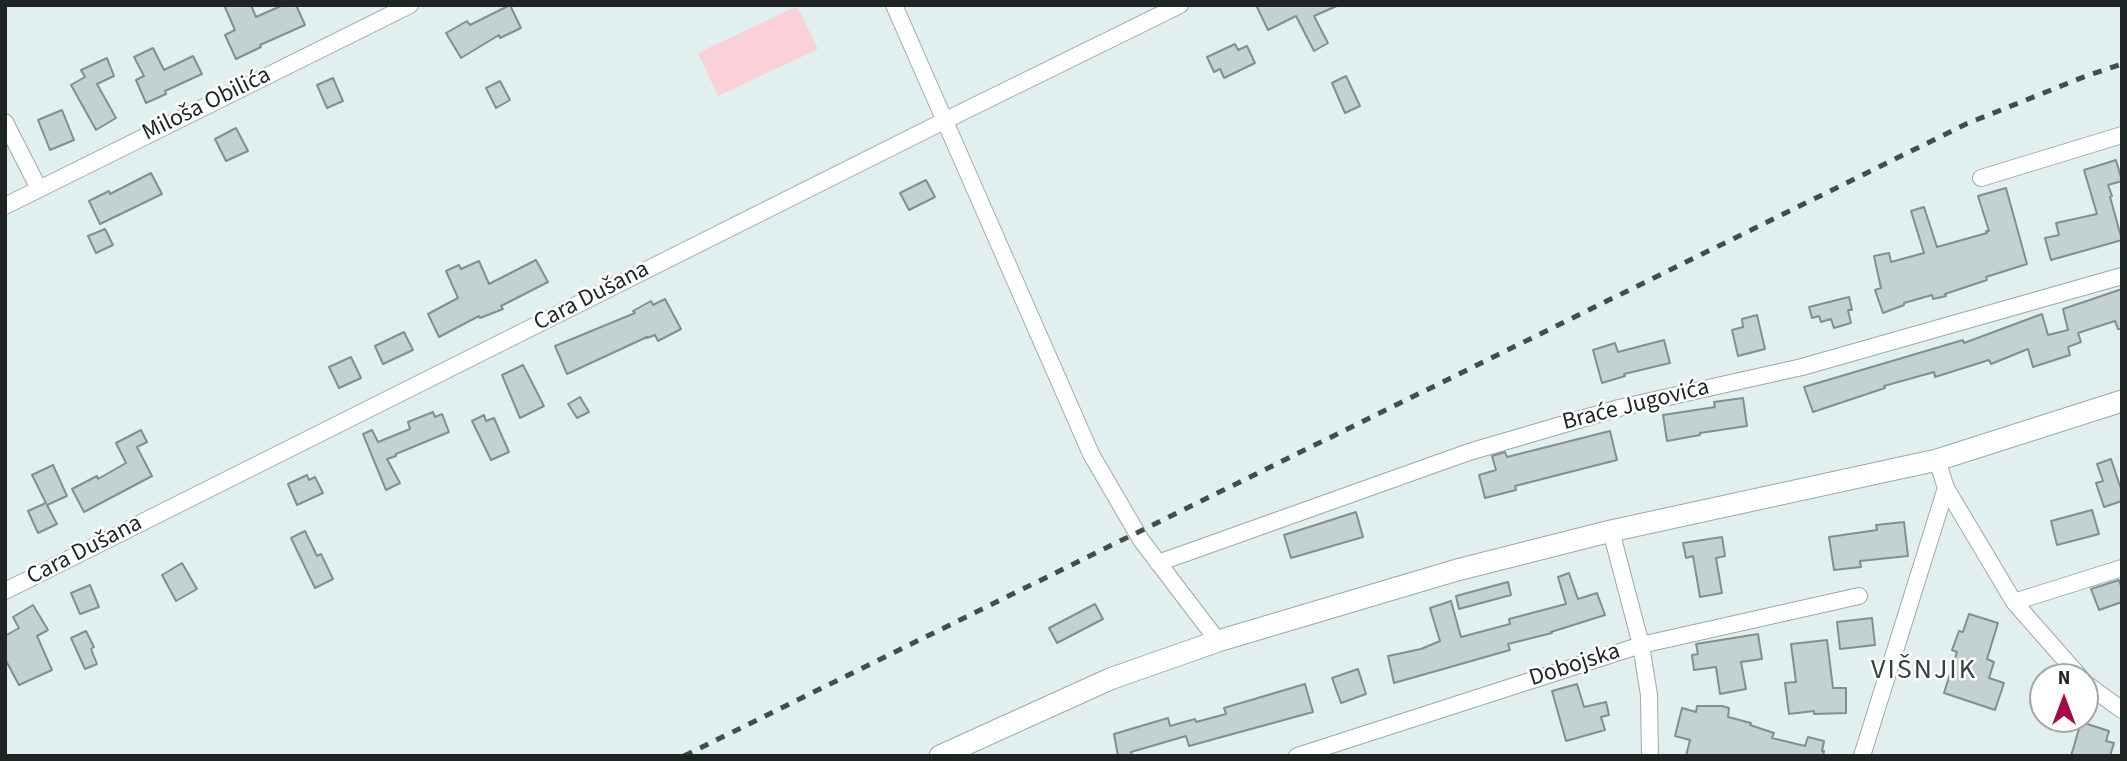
<!DOCTYPE html>
<html>
<head>
<meta charset="utf-8">
<style>
	body { margin:0 }
	#map { position:relative; width:2127px; height:761px; overflow:hidden; background:#e1f0ef; font-family:"Source Sans 3",sans-serif }
	canvas { display:block }
	.frame { position:absolute; inset:0; border:7px solid #1f2424; pointer-events:none }
	.north { position:absolute; left:2029px; top:663px; width:70px; height:70px; box-sizing:border-box; background:#fff; border:2px solid #a5a7a7; border-radius:50%; rotate:0deg; font-size:19px; font-weight:700; line-height:28px; text-align:center; color:#1f2424 }
	.north::after { content:''; display:block; margin:auto; width:24px; height:32px; background:#a30a47; clip-path:polygon(50% 0,100% 100%,50% 72%,0 100%) }
</style>
</head>
<body>
<div id="map">
<canvas width="2127" height="761"></canvas>
<div class="frame"></div>
<div class="north">N</div>
</div>
<script>
const ctx = document.querySelector('canvas').getContext('2d');
ctx.lineJoin = 'round';
function fillPath(path, color) {
  ctx.fillStyle = color;
  ctx.fill(path, 'evenodd');
}
function poly(rows) {
  const path = new Path2D();
  for (const r of rows) {
    path.moveTo(r[0], r[1]);
    for (let i = 2; i < r.length; i += 2) path.lineTo(r[i], r[i + 1]);
  }
  return path;
}
function stroke(path, color, width, dash) {
  ctx.strokeStyle = color;
  ctx.lineWidth = width;
  ctx.lineCap = dash ? 'butt' : 'round';
  ctx.setLineDash(dash || []);
  ctx.stroke(path);
}
function drawText(font, color, halo, rows, align = 'center') {
  ctx.font = font + ' "Source Sans 3",sans-serif';
  ctx.lineWidth = 5;
  ctx.setLineDash([]);
  ctx.textBaseline = 'middle';
  ctx.strokeStyle = halo;
  ctx.fillStyle = color;
  for (const [text, x, y, turn = 0] of rows) {
    ctx.save();
    ctx.translate(x, y);
    ctx.rotate((+turn || 0) * Math.PI / 180);
    ctx.textAlign = isNaN(turn) ? turn : align;
    if (halo) ctx.strokeText(text, 0, 0);
    ctx.fillText(text, 0, 0);
    ctx.restore();
  }
}
fillPath(poly([
	[797,6,818,49,718,96,698,53]
]), '#fad1d8');
const building = poly([
	[224,5,251,5,256,17,283,5,296,5,305,25,260,45,261,47,236,59,225,35,235,30,224,5],
	[510,5,521,28,500,38,499,35,461,58,446,33,467,21,470,25,510,5],
	[1256,5,1339,5,1314,16,1328,43,1314,51,1296,16,1268,30,1256,5],
	[1235,44,1238,50,1247,46,1255,63,1224,78,1220,69,1214,72,1207,57,1235,44],
	[153,48,164,70,193,56,202,74,165,91,166,94,146,103,136,80,144,76,134,57,153,48],
	[107,58,114,76,97,84,116,118,96,130,71,85,85,77,81,70,107,58],
	[1346,76,1360,106,1345,113,1332,83,1346,76],
	[333,78,343,101,327,108,317,85,333,78],
	[500,81,510,100,496,108,486,88,500,81],
	[62,110,74,140,50,150,38,120,62,110],
	[236,128,248,151,226,161,215,139,236,128],
	[2116,160,2122,181,2108,185,2112,196,2110,197,2122,240,2051,260,2045,238,2059,235,2056,223,2097,214,2084,170,2116,160],
	[151,173,162,194,100,224,89,201,109,191,110,194,151,173],
	[926,180,935,197,909,210,900,193,926,180],
	[2006,188,2027,264,1986,277,1987,280,1945,294,1946,296,1933,299,1932,295,1904,303,1904,305,1883,313,1875,290,1881,288,1874,256,1889,253,1891,262,1924,253,1911,211,1924,207,1937,247,1987,233,1986,231,1989,231,1978,196,2006,188],
	[105,229,113,245,96,253,88,236,105,229],
	[536,260,548,282,501,306,503,309,480,318,479,316,439,337,428,314,458,298,446,271,459,265,461,269,479,261,489,284,536,260],
	[2122,289,2122,329,2118,329,2115,321,2078,333,2081,342,2068,347,2070,355,2033,367,2028,349,1991,364,1989,360,1935,377,1934,372,1884,386,1885,388,1813,412,1804,387,1963,340,1964,343,2042,314,2048,335,2068,330,2063,309,2122,289],
	[1849,297,1852,310,1848,310,1851,323,1834,328,1831,319,1821,322,1819,316,1812,318,1809,307,1849,297],
	[665,299,681,329,658,341,655,335,647,338,647,337,567,374,555,346,635,313,633,311,651,301,653,305,665,299],
	[1757,315,1765,349,1738,356,1732,330,1743,327,1742,319,1757,315],
	[404,332,413,350,383,364,375,346,404,332],
	[1664,340,1670,363,1624,374,1625,376,1602,383,1593,350,1615,343,1618,352,1664,340],
	[351,357,361,378,339,388,329,367,351,357],
	[523,365,544,406,520,418,502,375,523,365],
	[580,397,589,412,577,418,568,404,580,397],
	[1743,398,1747,426,1700,433,1700,435,1667,441,1663,415,1715,407,1714,402,1743,398],
	[433,412,435,417,442,414,449,432,396,454,396,456,387,459,400,483,386,490,363,434,372,430,378,442,410,429,408,422,433,412],
	[484,415,486,421,494,418,509,452,491,460,472,421,484,415],
	[141,430,147,442,137,447,152,476,84,512,72,489,97,476,98,479,126,463,116,443,141,430],
	[1610,431,1617,460,1515,486,1516,490,1485,498,1479,475,1496,470,1492,456,1505,452,1507,457,1610,431],
	[2111,459,2122,492,2122,501,2104,507,2096,483,2103,481,2097,464,2111,459],
	[53,465,67,496,47,505,57,524,38,533,28,511,46,503,32,475,53,465],
	[307,475,309,480,315,477,323,493,297,505,288,484,307,475],
	[2092,510,2099,534,2057,545,2051,521,2092,510],
	[1356,512,1363,537,1291,558,1284,535,1356,512],
	[1904,522,1908,556,1860,561,1861,567,1834,570,1829,537,1877,530,1876,525,1904,522],
	[305,531,317,556,321,554,333,579,315,588,291,538,305,531],
	[1722,537,1725,556,1716,558,1722,593,1700,597,1693,556,1686,558,1683,543,1722,537],
	[182,563,197,589,176,601,162,575,182,563],
	[1569,573,1578,599,1597,593,1605,615,1551,632,1552,633,1508,644,1510,650,1394,683,1388,656,1421,649,1440,641,1430,608,1451,601,1461,637,1510,624,1509,619,1566,604,1558,577,1569,573],
	[2119,580,2122,589,2122,602,2099,610,2091,589,2119,580],
	[1508,582,1511,595,1459,609,1456,596,1508,582],
	[90,585,99,607,80,614,71,593,90,585],
	[1095,604,1103,619,1057,643,1049,628,1095,604],
	[33,605,48,630,37,636,52,670,19,685,5,659,5,636,19,628,13,617,33,605],
	[1969,614,1998,623,1987,659,1994,662,1989,678,2004,683,1995,710,1944,693,1957,652,1952,650,1959,631,1963,632,1969,614],
	[1872,618,1875,645,1840,649,1837,622,1872,618],
	[86,631,94,647,91,649,97,664,85,669,71,638,86,631],
	[1758,634,1762,659,1741,662,1746,689,1720,694,1716,667,1694,670,1692,655,1698,654,1696,644,1758,634],
	[1827,640,1833,688,1846,688,1846,713,1814,714,1814,711,1789,714,1785,683,1796,682,1791,644,1827,640],
	[1358,669,1366,694,1341,703,1332,678,1358,669],
	[1305,684,1313,712,1189,746,1186,736,1131,752,1132,756,1118,756,1114,734,1168,718,1170,726,1195,719,1196,722,1226,714,1224,708,1305,684],
	[1577,684,1584,707,1606,702,1609,715,1601,717,1605,730,1566,741,1552,691,1577,684],
	[1697,706,1722,706,1729,708,1728,717,1751,723,1750,725,1774,733,1772,738,1805,746,1808,737,1824,741,1822,751,1824,751,1823,756,1686,756,1690,740,1675,736,1682,708,1696,712,1697,706],
	[2081,722,2109,731,2106,741,2114,743,2110,756,2071,756,2081,722]
]);
fillPath(building, '#c3d1d1');
stroke(building, '#828f8f', 2);
const minor = poly([
	[894,5,1091,454,1141,540,1218,641],
	[5,122,39,189],
	[1981,178,2122,135],
	[5,206,410,5],
	[1937,460,1946,488,2014,602,2080,677],
	[1611,531,1641,645,1649,695,1650,756],
	[1158,563,1469,452,1619,408,1802,367,2122,276],
	[5,591,946,120,1180,5],
	[2014,602,2122,568],
	[2085,683,2122,710],
	[1297,756,1641,645,1859,596],
	[1862,756,1946,488]
]);
const secondary = poly([
	[940,756,1110,679,1218,641,1457,570,1611,531,1937,460,2122,401]
]);
stroke(minor, '#9ba9a9', 18);
stroke(secondary, '#9ba9a9', 23);
stroke(minor, '#fff', 16);
stroke(secondary, '#fff', 21);
stroke(poly([
	[684,756,1966,124,2086,76,2122,64]
]), '#454c4c', 5, [9, 9]);
drawText('24px', '#1f2424', '#fff', [
	["Miloša Obilića",207,105,-26],
	["Cara Dušana",592,297,-27],
	["Braće Jugovića",1636,406,-14],
	["Cara Dušana",85,551,-27],
	["Dobojska",1575,666,-18]
]);
ctx.letterSpacing = '2px';
drawText('28px', '#354040', '#fff', [
	["VIŠNJIK",1924,672]
]);
ctx.letterSpacing = '0px';
</script>
</body>
</html>
